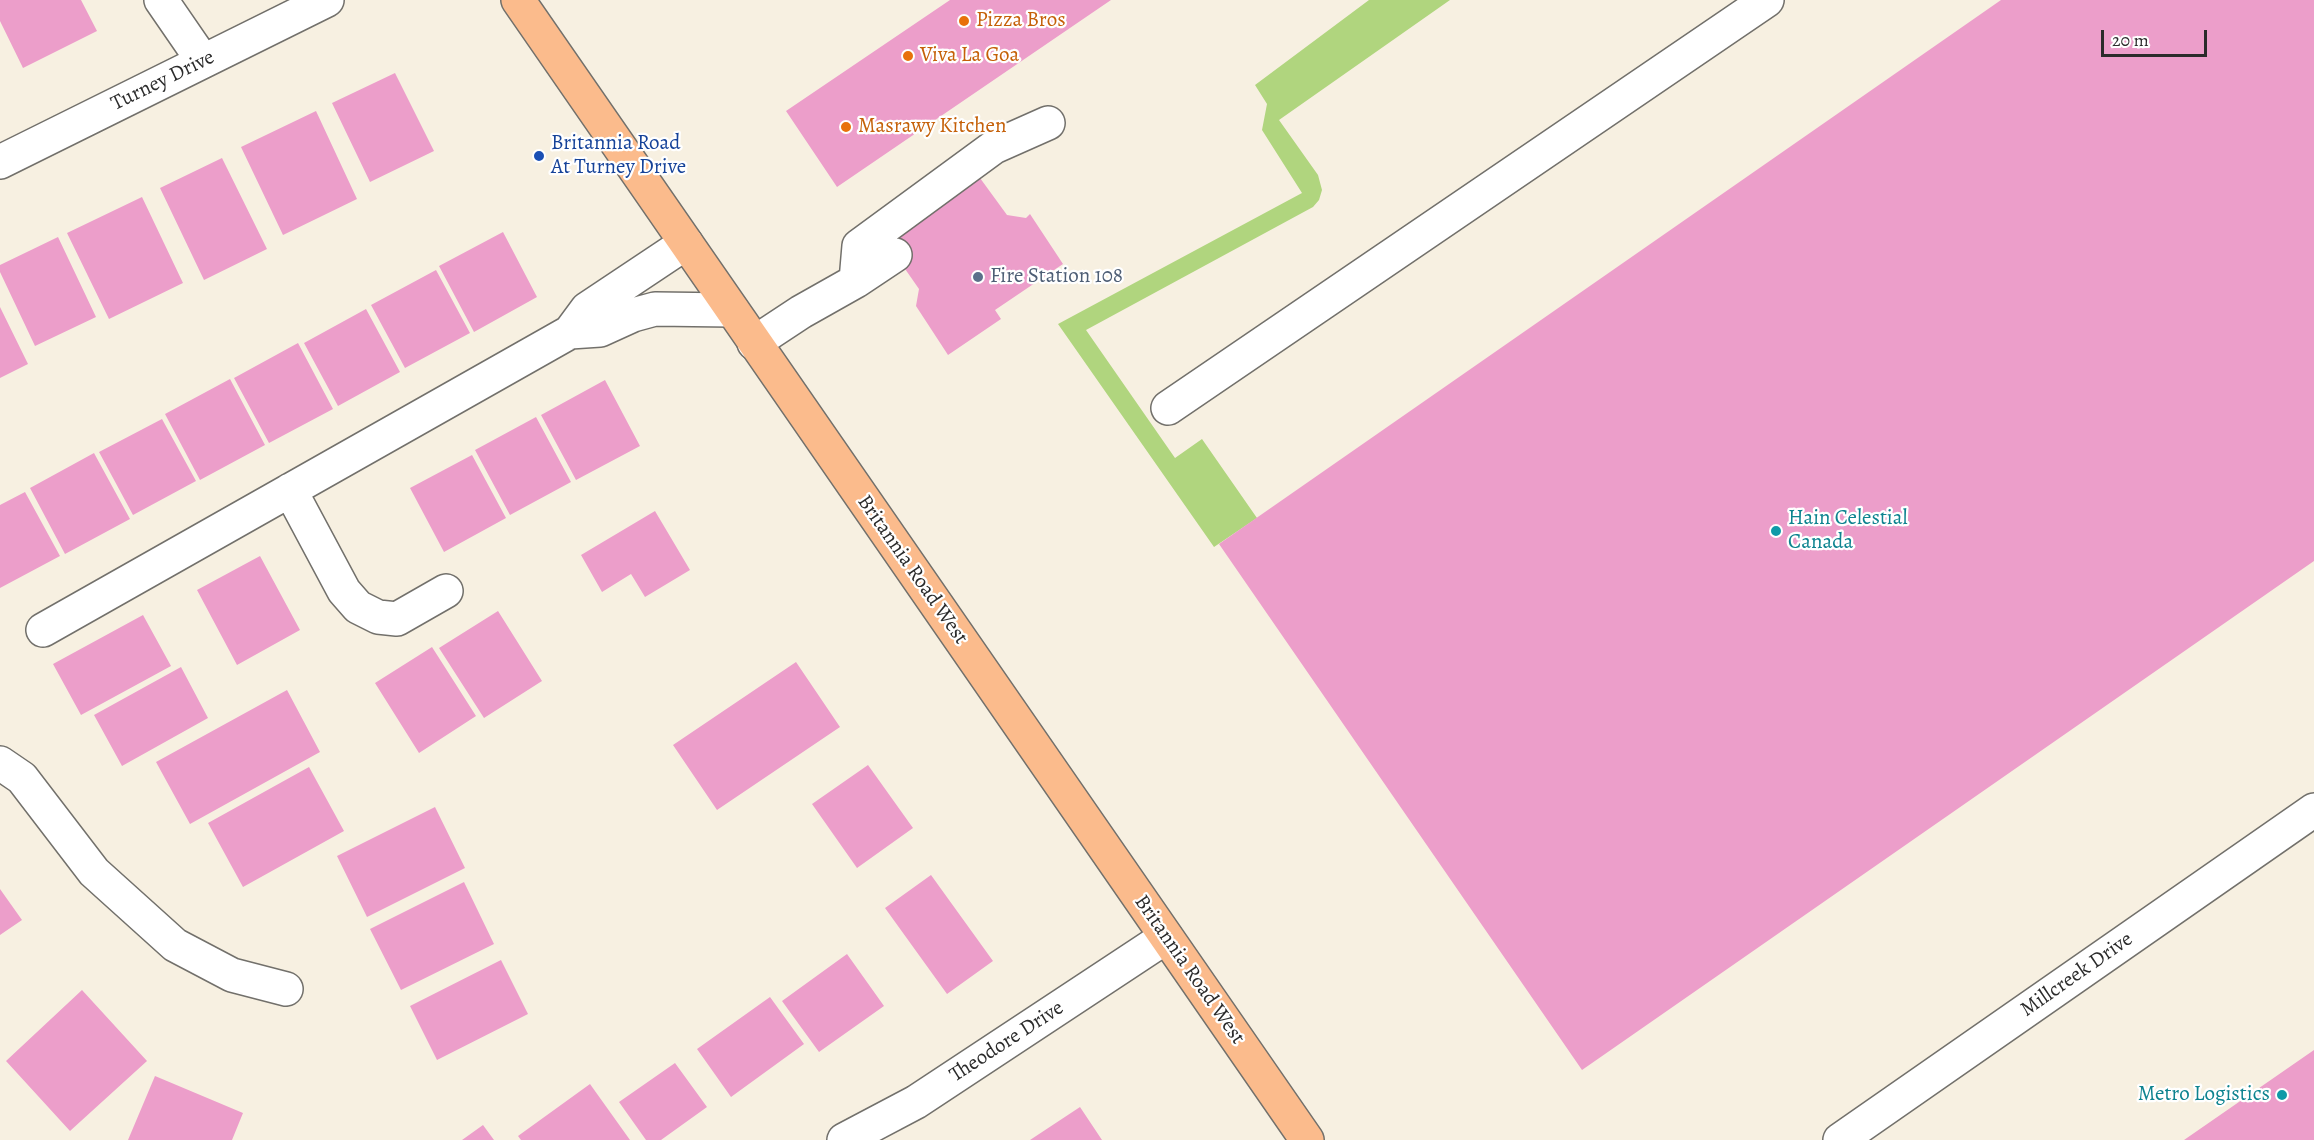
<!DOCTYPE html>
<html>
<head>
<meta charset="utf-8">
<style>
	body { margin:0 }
	#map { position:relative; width:2314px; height:1140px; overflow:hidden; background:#f7f0e1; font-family:Alegreya,serif }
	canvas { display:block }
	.scale { position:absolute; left:2101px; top:30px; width:106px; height:27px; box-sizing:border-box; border:3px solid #2b2b2b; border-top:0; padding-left:8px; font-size:18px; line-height:21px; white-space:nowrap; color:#2b2b2b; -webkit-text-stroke:4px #fff; paint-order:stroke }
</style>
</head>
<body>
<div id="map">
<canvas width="2314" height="1140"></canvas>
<div class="scale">20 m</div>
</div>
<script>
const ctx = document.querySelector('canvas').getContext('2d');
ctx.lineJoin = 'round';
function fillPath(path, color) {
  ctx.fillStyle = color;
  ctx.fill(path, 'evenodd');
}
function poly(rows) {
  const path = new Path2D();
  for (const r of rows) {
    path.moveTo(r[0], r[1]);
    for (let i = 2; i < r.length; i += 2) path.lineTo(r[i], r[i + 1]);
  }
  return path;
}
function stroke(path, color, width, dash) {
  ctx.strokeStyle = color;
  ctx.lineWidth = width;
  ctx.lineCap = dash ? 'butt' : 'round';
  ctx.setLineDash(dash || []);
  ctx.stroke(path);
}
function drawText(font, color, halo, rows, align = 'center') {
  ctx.font = font + ' Alegreya,serif';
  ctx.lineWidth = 4.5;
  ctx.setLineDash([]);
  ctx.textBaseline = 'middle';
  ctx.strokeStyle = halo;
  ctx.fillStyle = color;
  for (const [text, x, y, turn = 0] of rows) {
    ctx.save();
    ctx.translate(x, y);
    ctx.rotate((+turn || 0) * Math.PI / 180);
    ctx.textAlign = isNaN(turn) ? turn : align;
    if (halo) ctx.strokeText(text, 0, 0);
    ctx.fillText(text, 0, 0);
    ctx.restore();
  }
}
fillPath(poly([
	[1369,0,1450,0,1279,120,1318,175,1322,190,1319,200,1313,207,1086,330,1175,458,1202,439,1257,518,1214,547,1058,324,1302,193,1262,130,1267,104,1255,85]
]), '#b0d57e');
fillPath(poly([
	[0,0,81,0,97,31,23,68,0,21],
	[950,0,1111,0,837,187,786,111],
	[2001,0,2314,0,2314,561,1582,1070,1219,544],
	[395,73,434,151,370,182,332,103],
	[316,111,357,199,283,235,241,147],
	[222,158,267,249,204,280,160,188],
	[980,178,1007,215,1026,218,1030,214,1063,264,995,310,1001,319,948,355,916,306,919,289,887,243],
	[142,197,183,283,109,319,67,233],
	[503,232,537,297,474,332,439,266],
	[58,237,96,317,35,346,0,272,0,265],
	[436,270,470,333,405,368,371,305],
	[0,307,28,364,0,378],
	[366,309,400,372,338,406,304,343],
	[298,343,333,409,269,443,234,378],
	[230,379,265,445,200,480,165,414],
	[605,380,640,446,576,480,541,415],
	[536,417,571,482,510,515,475,450],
	[162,419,196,481,133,515,99,452],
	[94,453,130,519,65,554,30,488],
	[472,455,506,518,444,552,410,488],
	[25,492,60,556,0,588,0,505],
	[655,511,690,570,645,597,631,574,602,592,581,555],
	[260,556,300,630,237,665,197,590],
	[498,611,542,681,484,718,439,648],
	[143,615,171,666,81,715,53,664],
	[432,647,476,716,419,753,375,683],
	[796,662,840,727,717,810,673,745],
	[181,667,208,718,122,766,94,715],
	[287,690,320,752,190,824,156,762],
	[868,765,913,828,857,868,812,804],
	[309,767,344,831,243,887,208,823],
	[435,807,465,868,367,917,337,856],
	[931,875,993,961,947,994,885,908],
	[464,882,494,944,401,990,370,929],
	[0,889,22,920,0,935],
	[847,954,884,1006,819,1052,782,1001],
	[501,960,528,1014,437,1060,410,1006],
	[82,990,147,1061,70,1131,6,1061],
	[770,997,804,1044,731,1097,697,1049],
	[2314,1050,2314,1140,2184,1140],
	[675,1063,707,1107,661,1140,646,1140,619,1102],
	[155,1076,243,1113,232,1140,128,1140],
	[590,1084,630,1140,521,1140,518,1136],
	[1080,1107,1102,1140,1030,1140],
	[483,1125,494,1140,462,1140]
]), '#ec9eca');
const minor = poly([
	[161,0,203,61],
	[0,162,327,0],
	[856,281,895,255],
	[570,332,600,330,633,315,655,309,732,310],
	[754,343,801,312,856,281,859,246,994,147,1048,123],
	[1168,408,1767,0],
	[290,490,344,591,358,607,378,617,397,619,446,591],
	[43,630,570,332,587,309,686,243],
	[0,763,22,778,94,872,175,945,232,975,286,989],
	[844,1140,916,1102,1166,937],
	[1840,1140,2314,810]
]);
const major = poly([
	[518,0,1307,1140]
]);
stroke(minor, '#72706b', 36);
stroke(major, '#72706b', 36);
stroke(minor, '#fff', 33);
stroke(major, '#fbbb8c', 33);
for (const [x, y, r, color] of [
	[964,21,6,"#e8710a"],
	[908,56,6,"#e8710a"],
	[846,127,6,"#e8710a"],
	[539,156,6,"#1a4fb4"],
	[978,277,6,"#5c6f8a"],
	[1776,531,6,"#0f9aa8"],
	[2282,1095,6,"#0f9aa8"]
]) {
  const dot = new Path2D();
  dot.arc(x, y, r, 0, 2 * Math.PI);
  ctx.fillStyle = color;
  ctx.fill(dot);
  stroke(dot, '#fff', 2);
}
drawText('21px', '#c56008', '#fff', [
	["Pizza Bros",976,21],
	["Viva La Goa",920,56],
	["Masrawy Kitchen",858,127]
], 'left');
drawText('21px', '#2b2b2b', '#fff', [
	["Turney Drive",163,81,-26],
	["Britannia Road West",912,570,55],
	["Britannia Road West",1189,970,55],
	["Millcreek Drive",2077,975,-35],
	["Theodore Drive",1007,1042,-33]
]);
drawText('21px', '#164399', '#fff', [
	["Britannia Road",551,144],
	["At Turney Drive",551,168]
], 'left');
drawText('21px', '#4e5e75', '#fff', [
	["Fire Station 108",990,277]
], 'left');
drawText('21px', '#0d838f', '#fff', [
	["Hain Celestial",1788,519],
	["Canada",1788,543],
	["Metro Logistics",2270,1095,"right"]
], 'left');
</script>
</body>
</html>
